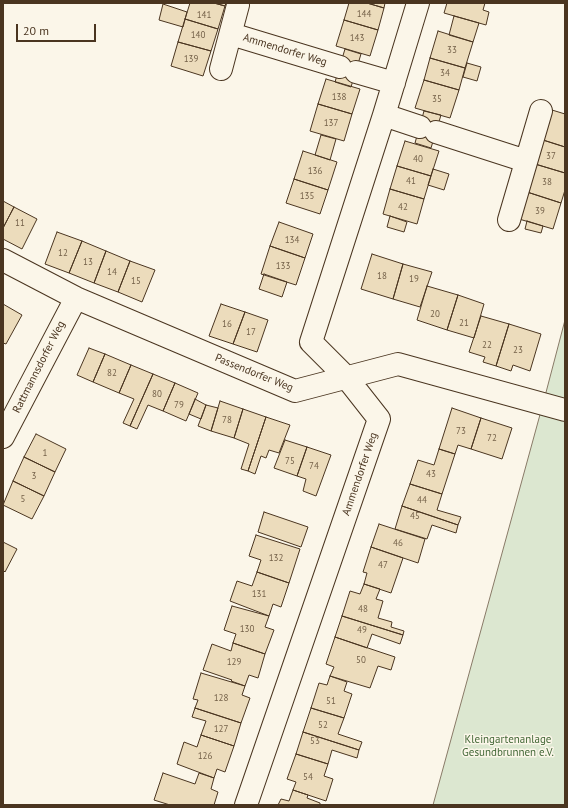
<!DOCTYPE html>
<html>
<head>
<meta charset="utf-8">
<style>
	body { margin:0 }
	#map { position:relative; width:568px; height:808px; overflow:hidden; background:#fbf6e9; font-family:"PT Sans",sans-serif }
	canvas { display:block }
	.frame { position:absolute; inset:0; border:4px solid #4a3520; pointer-events:none }
	.scale { position:absolute; left:16px; top:24px; width:80px; height:18px; box-sizing:border-box; border:2px solid #4a3520; border-top:0; padding-left:5px; font-size:12px; line-height:14px; white-space:nowrap; color:#4a3520; -webkit-text-stroke:3px #fbf6e9; paint-order:stroke }
</style>
</head>
<body>
<div id="map">
<canvas width="568" height="808"></canvas>
<div class="frame"></div>
<div class="scale">20 m</div>
</div>
<script>
const ctx = document.querySelector('canvas').getContext('2d');
ctx.lineJoin = 'round';
function fillPath(path, color) {
  ctx.fillStyle = color;
  ctx.fill(path, 'evenodd');
}
function poly(rows) {
  const path = new Path2D();
  for (const r of rows) {
    path.moveTo(r[0], r[1]);
    for (let i = 2; i < r.length; i += 2) path.lineTo(r[i], r[i + 1]);
  }
  return path;
}
function stroke(path, color, width, dash) {
  ctx.strokeStyle = color;
  ctx.lineWidth = width;
  ctx.lineCap = dash ? 'butt' : 'round';
  ctx.setLineDash(dash || []);
  ctx.stroke(path);
}
function drawText(font, color, halo, rows, align = 'center') {
  ctx.font = font + ' "PT Sans",sans-serif';
  ctx.lineWidth = 3;
  ctx.setLineDash([]);
  ctx.textBaseline = 'middle';
  ctx.strokeStyle = halo;
  ctx.fillStyle = color;
  for (const [text, x, y, turn = 0] of rows) {
    ctx.save();
    ctx.translate(x, y);
    ctx.rotate((+turn || 0) * Math.PI / 180);
    ctx.textAlign = isNaN(turn) ? turn : align;
    if (halo) ctx.strokeText(text, 0, 0);
    ctx.fillText(text, 0, 0);
    ctx.restore();
  }
}
const green = poly([
	[565,320,565,805,433,805,544,400,565,320]
]);
fillPath(green, '#dce7d0');
stroke(green, '#887966', 1);
const building = poly([
	[190,3,214,3,225,6,218,29,185,19,190,3],
	[214,3,226,3,225,6,214,3],
	[349,3,367,3,384,8,378,30,344,20,349,3],
	[367,3,385,3,384,8,367,3],
	[447,3,485,3,483,10,489,12,486,25,444,13,447,3],
	[163,4,187,12,183,27,159,20,163,4],
	[454,16,479,23,473,42,449,35,454,16],
	[185,19,218,29,211,51,178,42,185,19],
	[344,20,378,30,370,56,336,46,344,20],
	[438,31,473,42,465,68,430,58,438,31],
	[178,42,211,51,203,76,171,66,178,42],
	[345,49,361,54,351,87,335,82,345,49],
	[430,58,465,68,459,90,424,80,430,58],
	[467,63,481,67,477,81,463,77,467,63],
	[326,79,360,89,352,114,318,104,326,79],
	[424,80,459,90,450,118,415,108,424,80],
	[318,104,352,114,344,141,310,131,318,104],
	[552,110,565,114,565,147,543,140,552,110],
	[424,111,441,115,431,148,415,143,424,111],
	[321,135,336,139,330,160,315,155,321,135],
	[543,140,565,147,565,173,535,164,543,140],
	[405,141,439,151,431,176,397,166,405,141],
	[303,151,337,162,328,190,294,179,303,151],
	[535,164,565,173,565,190,561,203,527,192,535,164],
	[397,166,431,176,424,199,390,189,397,166],
	[433,169,449,174,444,190,428,185,433,169],
	[294,179,328,190,320,214,286,203,294,179],
	[390,189,424,199,417,224,383,214,390,189],
	[527,192,561,203,553,229,519,219,527,192],
	[3,201,14,207,3,228,3,201],
	[14,207,37,219,22,249,3,239,3,228,14,207],
	[390,216,407,222,404,232,387,227,390,216],
	[527,221,543,226,541,233,525,229,527,221],
	[279,222,313,234,305,258,270,246,279,222],
	[57,232,82,241,69,273,45,264,57,232],
	[82,241,106,251,94,283,69,273,82,241],
	[270,246,305,258,296,285,261,274,270,246],
	[106,251,130,261,118,292,94,283,106,251],
	[372,254,403,264,393,299,361,289,372,254],
	[130,261,155,270,142,302,118,292,130,261],
	[403,264,432,272,420,307,393,299,403,264],
	[264,274,287,282,282,297,259,289,264,274],
	[427,286,458,295,447,330,417,320,427,286],
	[458,295,484,304,474,338,447,330,458,295],
	[3,304,22,315,6,344,3,343,3,304],
	[221,304,245,312,233,344,209,336,221,304],
	[245,312,268,320,257,352,233,344,245,312],
	[481,316,509,324,496,366,483,362,485,357,469,352,481,316],
	[509,324,541,334,530,371,513,365,511,371,496,366,509,324],
	[89,348,105,354,93,382,77,375,89,348],
	[105,354,131,365,119,393,93,382,105,354],
	[131,365,153,374,130,426,123,423,134,399,119,393,131,365],
	[153,374,175,383,163,411,148,405,137,429,130,426,153,374],
	[175,383,198,393,186,421,163,411,175,383],
	[195,399,206,405,201,419,189,414,195,399],
	[220,401,243,409,234,438,211,431,220,401],
	[206,405,218,408,211,431,198,426,206,405],
	[452,408,481,418,471,449,458,445,455,454,439,449,452,408],
	[243,409,266,417,248,471,241,469,249,444,234,438,243,409],
	[266,417,290,425,279,453,269,450,266,458,261,456,255,474,248,471,266,417],
	[481,418,512,428,502,459,471,449,481,418],
	[36,434,66,449,55,472,24,457,36,434],
	[285,440,307,447,297,476,274,468,285,440],
	[307,447,331,455,316,496,303,491,306,479,297,476,307,447],
	[439,449,455,454,442,494,410,484,418,460,434,465,439,449],
	[24,457,55,472,44,496,13,481,24,457],
	[13,481,44,496,32,519,3,505,13,481],
	[410,484,442,494,437,510,461,517,458,525,402,506,410,484],
	[402,506,458,525,456,533,432,525,427,539,395,529,402,506],
	[264,512,308,527,301,547,258,532,264,512],
	[379,524,425,539,418,563,371,547,379,524],
	[256,535,300,549,289,583,257,572,261,560,249,556,256,535],
	[3,542,17,549,5,572,3,570,3,542],
	[371,547,403,558,391,593,364,584,367,573,363,572,371,547],
	[257,572,289,583,281,607,273,604,269,616,230,601,237,581,252,586,257,572],
	[364,584,380,589,376,599,383,601,378,618,392,622,391,627,404,631,403,635,342,616,350,591,360,594,364,584],
	[232,606,269,616,265,627,274,630,265,654,233,643,236,634,224,630,232,606],
	[342,616,403,635,400,644,372,634,367,648,335,637,342,616],
	[335,637,395,657,391,670,378,666,370,688,330,676,334,667,326,664,335,637],
	[233,643,265,654,258,678,249,675,245,686,231,681,232,680,203,670,212,644,231,651,233,643],
	[201,673,245,686,242,695,250,698,241,723,195,708,198,700,193,699,201,673],
	[330,676,347,682,344,691,352,694,344,718,311,708,319,683,327,685,330,676],
	[195,708,241,723,234,746,201,735,206,721,192,717,195,708],
	[311,708,344,718,338,734,362,742,359,750,303,732,311,708],
	[303,732,359,750,357,758,332,750,328,764,296,754,303,732],
	[201,735,234,746,225,772,217,769,214,778,177,764,184,742,197,747,201,735],
	[296,754,328,764,324,776,333,779,326,801,293,790,296,782,287,779,296,754],
	[163,773,195,784,199,773,214,778,211,789,218,792,214,805,170,805,154,800,163,773],
	[293,790,308,795,307,798,320,803,320,805,278,805,281,799,289,801,293,790]
]);
fillPath(building, '#ecdcbc');
stroke(building, '#4a3520', 1);
const street = poly([
	[231,34,340,67],
	[221,69,238,5],
	[356,72,394,83],
	[384,115,420,127],
	[436,132,526,161],
	[509,220,541,111],
	[3,260,76,298,295,391,398,364,565,410],
	[3,437,76,298],
	[246,805,379,419,346,377,311,342,384,115,418,3]
]);
stroke(street, '#4a3520', 24);
stroke(street, '#fbf6e9', 22);
drawText('9px', '#725f47', null, [
	["144",364,14],
	["141",204,15],
	["140",198,35],
	["143",357,38],
	["33",452,50],
	["139",191,59],
	["34",445,73],
	["138",339,97],
	["35",437,99],
	["137",331,123],
	["37",551,156],
	["40",418,159],
	["136",315,171],
	["41",411,181],
	["38",547,182],
	["135",307,196],
	["42",403,207],
	["39",540,211],
	["11",20,223],
	["134",292,240],
	["12",63,253],
	["13",88,262],
	["133",283,266],
	["14",112,272],
	["18",382,276],
	["19",414,279],
	["15",136,281],
	["20",435,314],
	["21",464,323],
	["16",227,324],
	["17",251,332],
	["22",487,345],
	["23",518,350],
	["82",112,373],
	["80",157,394],
	["79",179,405],
	["78",227,420],
	["73",461,431],
	["72",492,438],
	["1",45,453],
	["75",290,461],
	["74",314,466],
	["43",431,474],
	["3",34,476],
	["5",23,499],
	["44",422,500],
	["45",415,516],
	["46",398,543],
	["132",276,558],
	["47",383,565],
	["131",259,594],
	["48",363,609],
	["130",247,629],
	["49",362,630],
	["50",361,660],
	["129",234,662],
	["128",221,698],
	["51",331,701],
	["52",323,725],
	["127",221,729],
	["53",315,741],
	["126",205,756],
	["54",308,777]
]);
drawText('11px', '#4a3520', '#fbf6e9', [
	["Ammendorfer Weg",285,50,17],
	["Rattmannsdorfer Weg",39,367,-63],
	["Passendorfer Weg",254,373,22],
	["Ammendorfer Weg",360,474,-71]
]);
drawText('11px', '#436837', '#fbf6e9', [
	["Kleingartenanlage",508,740],
	["Gesundbrunnen e.V.",508,753]
]);
</script>
</body>
</html>
